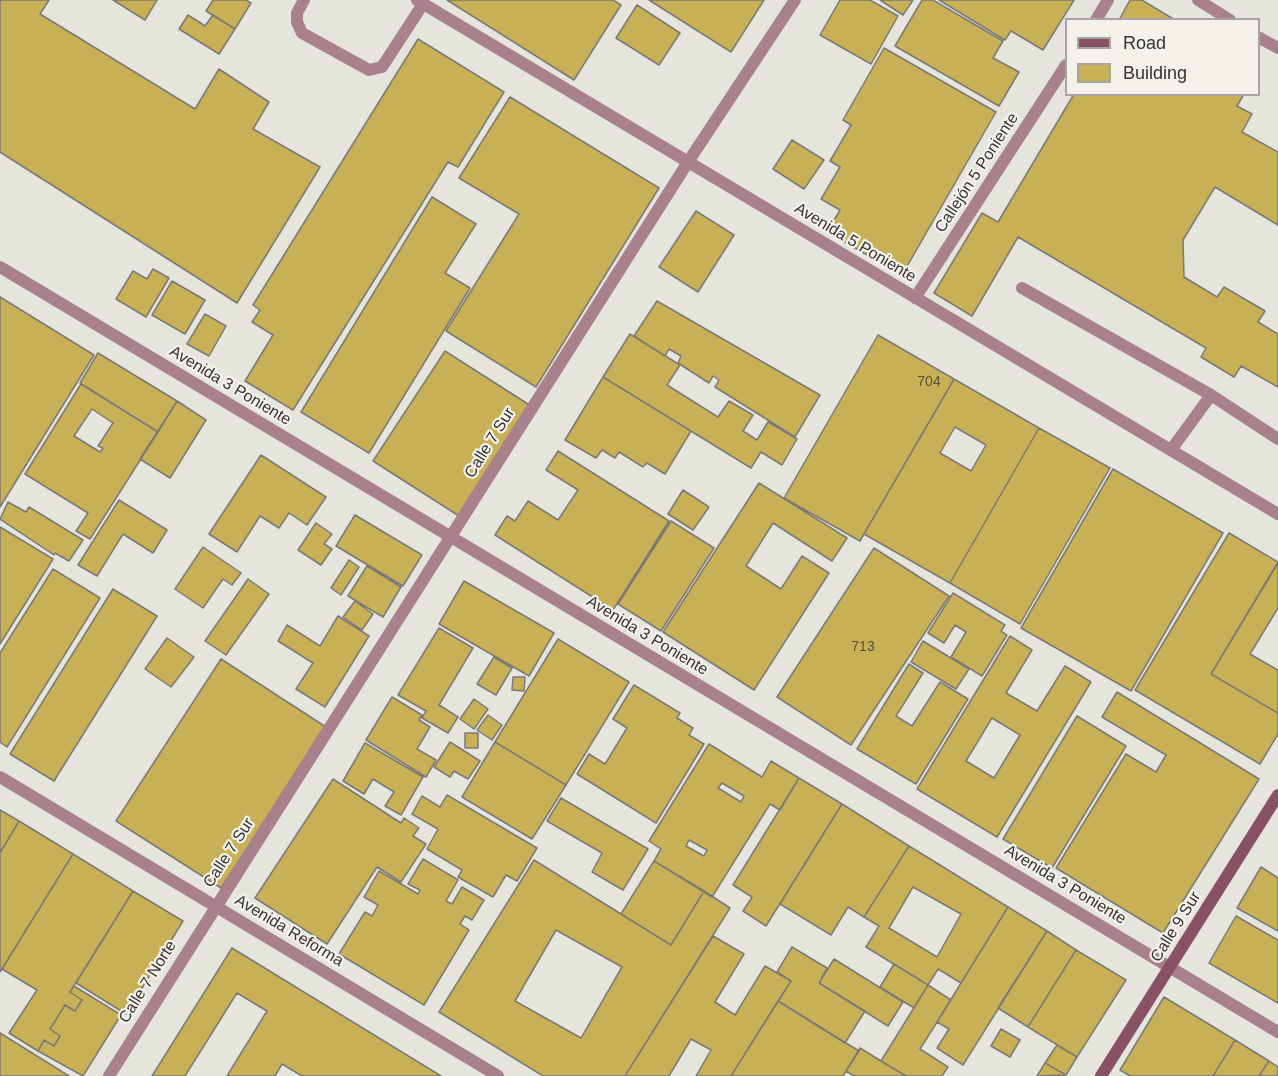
<!DOCTYPE html>
<html>
<head>
<meta charset="utf-8">
<style>
	body { margin:0 }
	#map { position:relative; width:1278px; height:1076px; overflow:hidden; background:#e5e4dd; font-family:Arial,sans-serif }
	canvas { display:block }
	.legend { position:absolute; left:1065px; top:18px; width:195px; height:78px; box-sizing:border-box; background:#f3f1ea; border:2px solid #a6a5a0; margin:0; padding:8px 10px; list-style:none; font-size:18px; color:#333330 }
	.legend li { display:flex; align-items:center; gap:12px; height:30px }
	.legend b { width:30px; border:2px solid #a6a5a0 }
</style>
</head>
<body>
<div id="map">
<canvas width="1278" height="1076"></canvas>
<ul class="legend">
<li><b style="height:8px;background:#895264"></b>Road</li>
<li><b style="height:16px;background:#c8b056"></b>Building</li>
</ul>
</div>
<script>
const ctx = document.querySelector('canvas').getContext('2d');
ctx.lineJoin = 'round';
function fillPath(path, color) {
  ctx.fillStyle = color;
  ctx.fill(path, 'evenodd');
}
function poly(rows) {
  const path = new Path2D();
  for (const r of rows) {
    path.moveTo(r[0], r[1]);
    for (let i = 2; i < r.length; i += 2) path.lineTo(r[i], r[i + 1]);
  }
  return path;
}
function stroke(path, color, width, dash) {
  ctx.strokeStyle = color;
  ctx.lineWidth = width;
  ctx.lineCap = dash ? 'butt' : 'round';
  ctx.setLineDash(dash || []);
  ctx.stroke(path);
}
function drawText(font, color, halo, rows, align = 'center') {
  ctx.font = font + ' Arial,sans-serif';
  ctx.lineWidth = 4.5;
  ctx.setLineDash([]);
  ctx.textBaseline = 'middle';
  ctx.strokeStyle = halo;
  ctx.fillStyle = color;
  for (const [text, x, y, turn = 0] of rows) {
    ctx.save();
    ctx.translate(x, y);
    ctx.rotate((+turn || 0) * Math.PI / 180);
    ctx.textAlign = isNaN(turn) ? turn : align;
    if (halo) ctx.strokeText(text, 0, 0);
    ctx.fillText(text, 0, 0);
    ctx.restore();
  }
}
const building = poly([
	[0,0,49,0,40,14,195,109,219,69,269,102,253,129,320,167,237,303,0,152,0,0],
	[113,0,157,0,145,20,113,0],
	[213,0,246,0,251,3,235,29,206,11,213,0],
	[447,0,613,0,621,5,574,80,447,0],
	[649,0,764,0,731,52,649,0],
	[840,0,870,0,898,16,871,64,820,35,840,0],
	[880,0,913,0,903,15,880,0],
	[922,0,933,0,1003,41,993,58,1019,72,999,106,895,46,922,0],
	[939,0,1074,0,1043,50,1011,31,1005,40,939,0],
	[1130,0,1142,0,1175,20,1119,20,1130,0],
	[637,5,680,33,659,65,616,38,637,5],
	[188,15,205,26,213,15,235,29,219,54,179,29,188,15],
	[418,39,504,92,458,167,448,162,293,410,245,381,273,335,252,322,260,310,253,305,418,39],
	[884,48,996,112,902,275,827,232,840,210,821,199,840,167,830,161,851,125,843,120,884,48],
	[1074,94,1244,94,1237,106,1252,114,1242,132,1278,152,1278,225,1215,187,1183,240,1184,277,1217,297,1224,287,1265,311,1258,322,1278,334,1278,387,1241,366,1234,377,1201,357,1206,348,1018,237,972,316,934,293,982,213,998,222,1074,94],
	[510,97,659,188,536,387,446,331,519,214,459,178,510,97],
	[792,140,824,160,804,189,773,169,792,140],
	[432,197,476,224,445,273,470,288,369,453,301,412,432,197],
	[696,211,734,235,698,292,659,267,696,211],
	[153,269,169,278,146,317,116,299,133,271,147,279,153,269],
	[172,281,205,300,185,334,152,315,172,281],
	[0,297,94,355,0,507,0,297],
	[657,301,820,395,795,437,715,387,719,380,713,376,709,383,678,363,681,356,669,349,665,356,634,336,657,301],
	[205,314,226,326,209,356,187,344,205,314],
	[630,334,680,365,667,385,718,417,729,401,753,415,743,431,757,440,768,422,797,439,782,465,761,452,751,468,603,377,630,334],
	[878,335,954,379,860,541,784,498,878,335],
	[445,351,531,406,459,516,373,461,445,351],
	[98,353,177,401,158,432,80,383,98,353],
	[603,377,691,431,665,474,647,463,643,467,619,452,615,458,602,450,596,458,565,440,603,377],
	[954,379,1039,428,950,583,864,534,954,379],
	[955,427,986,445,971,471,940,453,955,427],
	[81,384,158,432,90,539,76,531,88,513,25,474,81,384],
	[92,409,113,423,98,446,103,448,100,452,74,436,92,409],
	[177,401,206,420,170,478,140,459,177,401],
	[1039,428,1110,468,1020,624,950,583,1039,428],
	[558,451,669,521,613,610,495,535,507,516,515,521,528,501,558,520,578,490,546,470,558,451],
	[261,455,326,497,307,525,289,513,279,528,260,516,237,552,209,534,261,455],
	[1113,469,1223,533,1131,691,1021,628,1113,469],
	[759,483,847,538,832,561,773,523,746,566,781,589,802,556,829,573,754,690,663,632,759,483],
	[683,490,709,507,693,530,668,514,683,490],
	[119,500,167,530,153,553,123,534,97,576,78,565,119,500],
	[8,502,26,512,29,507,83,540,69,561,55,553,54,555,0,519,8,502],
	[355,515,422,555,403,586,336,546,355,515],
	[671,521,714,548,661,631,618,604,671,521],
	[316,523,332,534,324,544,332,549,321,565,298,550,316,523],
	[0,527,53,559,0,644,0,527],
	[1229,533,1278,562,1211,674,1278,713,1278,734,1260,764,1135,690,1229,533],
	[203,547,241,573,232,585,223,579,203,608,175,589,203,547],
	[874,548,949,596,851,745,777,697,874,548],
	[349,560,359,567,341,595,331,588,349,560],
	[1278,563,1278,608,1250,654,1278,670,1278,713,1211,674,1278,563],
	[367,566,401,587,383,617,348,596,367,566],
	[53,569,100,598,7,747,0,742,0,653,53,569],
	[248,579,269,594,226,655,205,641,248,579],
	[464,581,554,633,529,676,439,624,464,581],
	[113,589,157,616,54,781,10,754,113,589],
	[953,593,1005,625,1001,631,1007,635,982,676,951,657,966,632,955,625,944,643,928,633,953,593],
	[355,601,373,614,362,630,343,617,355,601],
	[338,616,369,636,325,707,296,689,313,663,278,641,287,625,320,646,338,616],
	[439,628,473,648,439,705,458,717,448,733,422,718,426,711,398,695,439,628],
	[1010,636,1032,650,1006,693,1037,711,1065,666,1091,682,997,837,917,789,1010,636],
	[992,718,1020,735,994,778,966,761,992,718],
	[167,638,194,657,171,687,145,669,167,638],
	[558,639,629,682,566,785,495,742,558,639],
	[923,641,969,669,956,689,911,662,923,641],
	[494,657,512,668,496,695,477,684,494,657],
	[221,659,326,727,221,888,116,821,221,659],
	[909,664,923,673,896,716,912,726,940,682,968,699,916,784,857,749,909,664],
	[513,677,525,677,524,691,512,690,513,677],
	[634,685,680,713,677,718,693,728,689,735,704,744,656,823,577,774,589,754,605,764,627,728,613,719,634,685],
	[1117,692,1259,779,1163,933,1056,868,1126,754,1156,772,1166,755,1102,717,1117,692],
	[392,697,422,715,419,720,430,727,417,749,436,760,426,777,366,740,392,697],
	[474,699,488,709,474,729,460,719,474,699],
	[488,715,502,725,492,740,477,730,488,715],
	[1077,716,1126,746,1052,868,1003,839,1077,716],
	[465,733,478,733,478,748,465,748,465,733],
	[450,742,480,761,468,779,454,771,450,777,434,767,450,742],
	[495,742,566,785,532,839,462,797,495,742],
	[365,743,423,777,401,815,385,806,394,792,373,779,364,794,343,781,365,743],
	[709,744,762,777,771,761,799,778,780,810,770,804,712,897,654,861,661,849,649,841,709,744],
	[722,783,744,796,741,802,718,788,722,783],
	[689,840,707,850,704,856,686,846,689,840],
	[799,778,842,804,766,926,743,911,752,897,733,885,799,778],
	[333,779,401,823,404,818,419,828,413,836,426,844,401,882,377,867,327,944,255,898,333,779],
	[447,795,537,848,517,881,506,875,493,897,458,877,462,870,427,849,438,829,412,814,422,796,440,807,447,795],
	[561,798,648,849,623,890,592,872,602,853,547,821,561,798],
	[842,804,909,846,864,917,848,907,831,935,780,904,842,804],
	[0,810,19,821,0,853,0,810],
	[19,821,73,854,0,972,0,853,19,821],
	[909,846,1008,907,961,983,938,969,928,985,866,947,879,926,864,917,909,846],
	[913,887,961,914,937,957,889,928,913,887],
	[73,854,133,891,70,992,82,1000,75,1011,65,1005,50,1029,60,1036,54,1046,44,1040,38,1051,9,1033,37,990,2,969,73,854],
	[423,859,458,880,446,901,452,904,462,887,484,900,472,920,465,916,460,924,469,930,424,1005,339,954,365,912,372,916,378,905,364,897,379,871,418,894,420,890,408,884,423,859],
	[534,860,671,945,704,891,730,908,625,1076,543,1076,439,1012,534,860],
	[556,930,622,967,581,1038,515,1001,556,930],
	[654,861,704,891,671,945,621,914,654,861],
	[1261,867,1278,878,1278,931,1237,908,1261,867],
	[133,891,183,921,126,1014,76,983,133,891],
	[1008,907,1047,931,963,1065,937,1048,949,1029,937,1022,1008,907],
	[1236,916,1278,940,1278,1003,1209,963,1236,916],
	[1047,931,1076,950,1028,1027,998,1008,1047,931],
	[713,936,744,954,715,1002,735,1015,765,966,791,981,731,1076,696,1076,711,1050,691,1039,669,1076,625,1076,713,936],
	[792,947,827,968,819,983,865,1011,845,1043,778,1001,791,981,777,972,792,947],
	[232,948,441,1076,302,1076,282,1064,275,1076,227,1076,267,1011,237,993,185,1076,152,1076,232,948],
	[1076,950,1126,980,1077,1057,1028,1027,1076,950],
	[834,959,903,1002,888,1026,819,983,834,959],
	[894,964,928,985,914,1008,880,987,894,964],
	[928,985,951,1000,920,1049,948,1067,942,1076,906,1076,881,1061,928,985],
	[74,986,121,1015,83,1076,38,1051,44,1040,54,1046,60,1036,50,1029,65,1005,75,1011,82,1000,70,992,74,986],
	[1164,997,1235,1040,1213,1076,1130,1076,1120,1070,1164,997],
	[778,1001,859,1051,843,1076,731,1076,778,1001],
	[1001,1029,1020,1040,1010,1057,991,1046,1001,1029],
	[0,1033,69,1076,0,1076,0,1033],
	[1235,1040,1269,1061,1259,1076,1213,1076,1235,1040],
	[1057,1045,1077,1057,1066,1075,1045,1063,1057,1045],
	[860,1048,881,1061,906,1076,854,1076,846,1071,860,1048],
	[1269,1061,1278,1067,1278,1076,1259,1076,1269,1061],
	[1045,1063,1066,1075,1037,1076,1045,1063]
]);
fillPath(building, '#c8b056');
stroke(building, '#7b7973', 1.5);
stroke(poly([
	[304,0,297,13,297,22,302,33,369,70,382,67,423,4],
	[1022,288,1211,395,1278,439],
	[1171,450,1211,395]
]), '#a8818d', 12);
stroke(poly([
	[417,0,1278,514],
	[1198,0,1230,20],
	[1096,20,1108,0],
	[1258,37,1278,48],
	[0,267,1278,1032],
	[915,298,1066,65],
	[0,777,498,1076],
	[109,1076,688,162,795,0]
]), '#a8818d', 12);
stroke(poly([
	[1101,1076,1278,795]
]), '#895264', 12);
drawText('14px', '#58523a', null, [
	["704",929,382],
	["713",863,647]
]);
drawText('16px', '#333330', '#f3f1ea', [
	["Callejón 5 Poniente",977,173,-57],
	["Avenida 5 Poniente",855,243,31],
	["Avenida 3 Poniente",230,386,31],
	["Calle 7 Sur",490,443,-58],
	["Avenida 3 Poniente",647,636,31],
	["Calle 7 Sur",229,853,-57],
	["Avenida 3 Poniente",1065,885,31],
	["Calle 9 Sur",1176,927,-58],
	["Avenida Reforma",289,931,31],
	["Calle 7 Norte",148,982,-58]
]);
</script>
</body>
</html>
